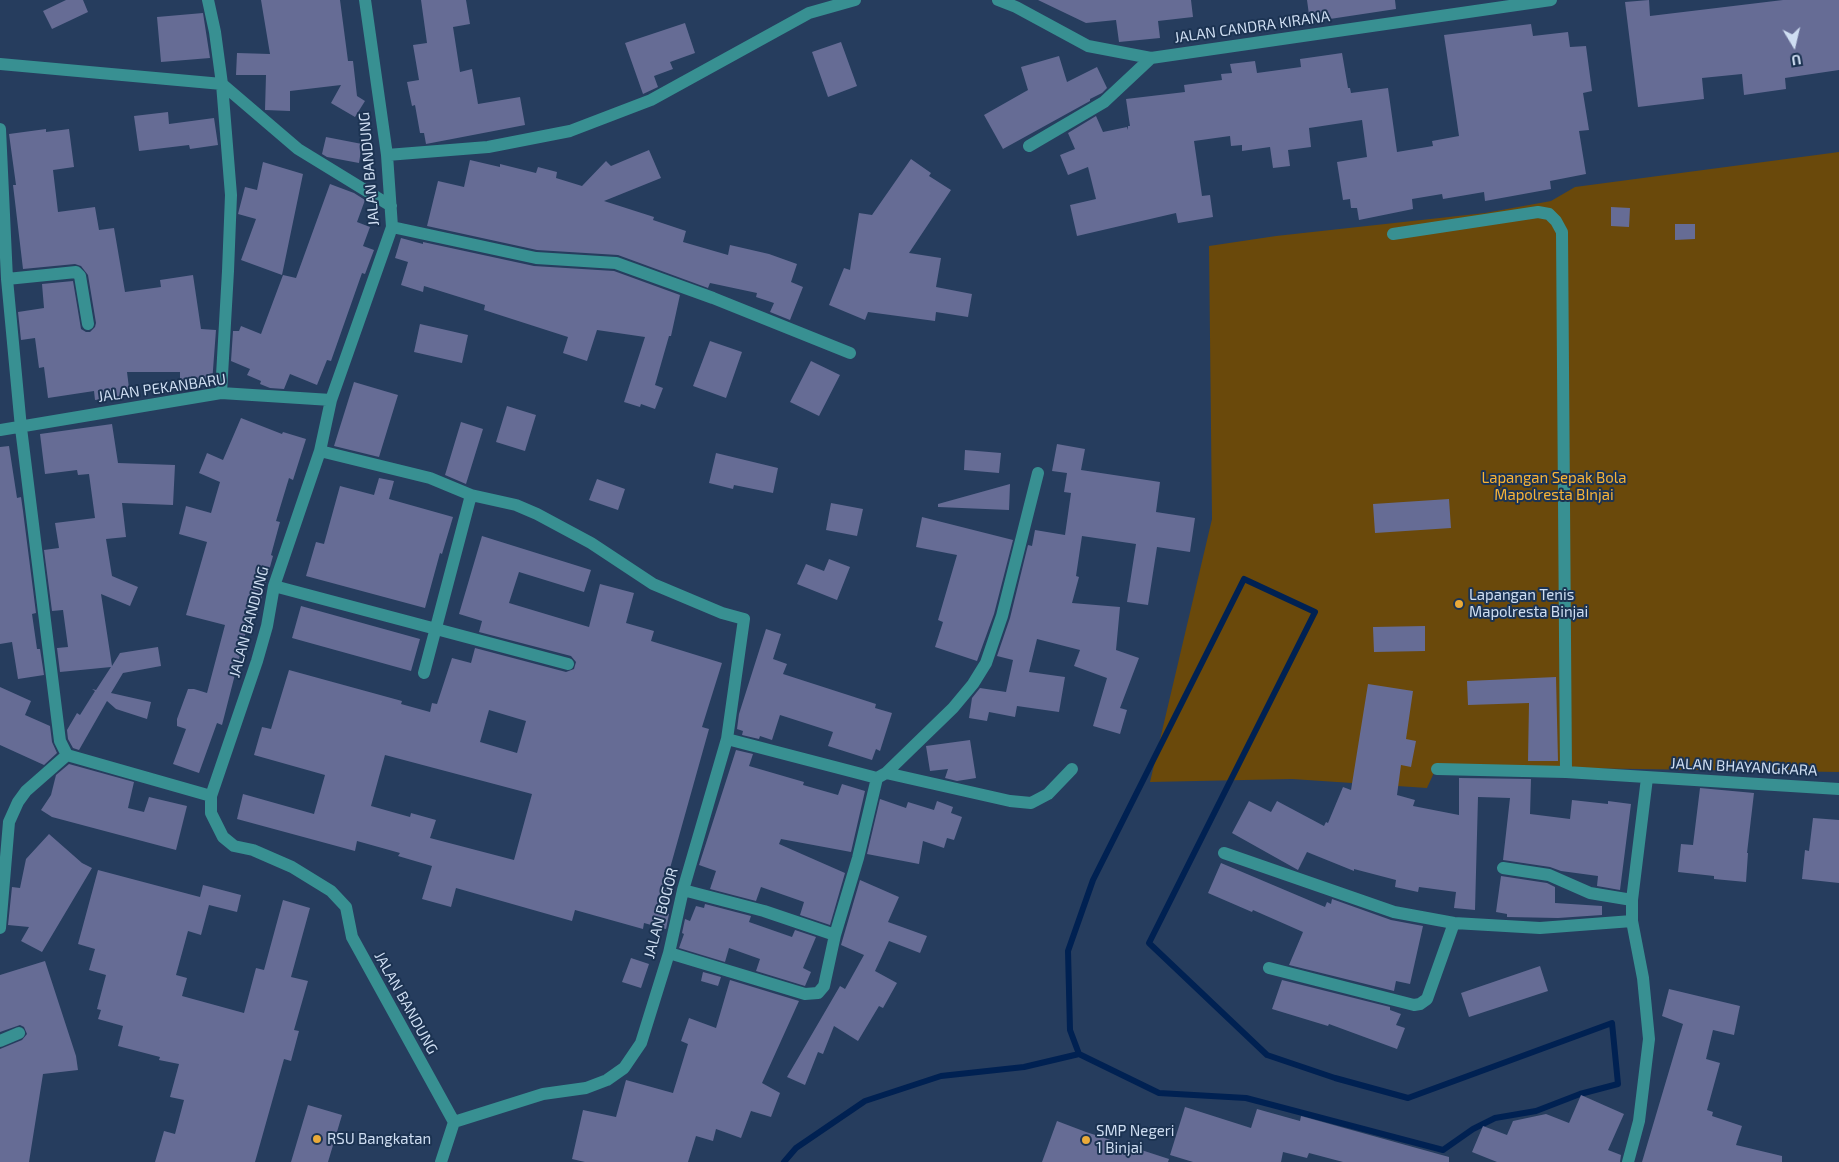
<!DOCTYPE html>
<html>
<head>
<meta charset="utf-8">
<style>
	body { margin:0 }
	#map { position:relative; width:1839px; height:1162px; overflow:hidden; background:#263d5e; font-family:"Exo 2",sans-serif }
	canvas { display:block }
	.north { position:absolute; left:1769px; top:20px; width:50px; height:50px; -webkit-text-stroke:4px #1c3352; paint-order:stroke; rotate:171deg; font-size:14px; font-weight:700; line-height:20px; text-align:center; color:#cfdef2 }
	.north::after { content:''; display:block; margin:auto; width:18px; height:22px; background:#cfdef2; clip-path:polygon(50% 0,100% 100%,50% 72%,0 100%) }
</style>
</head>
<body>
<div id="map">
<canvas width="1839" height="1162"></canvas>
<div class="north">U</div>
</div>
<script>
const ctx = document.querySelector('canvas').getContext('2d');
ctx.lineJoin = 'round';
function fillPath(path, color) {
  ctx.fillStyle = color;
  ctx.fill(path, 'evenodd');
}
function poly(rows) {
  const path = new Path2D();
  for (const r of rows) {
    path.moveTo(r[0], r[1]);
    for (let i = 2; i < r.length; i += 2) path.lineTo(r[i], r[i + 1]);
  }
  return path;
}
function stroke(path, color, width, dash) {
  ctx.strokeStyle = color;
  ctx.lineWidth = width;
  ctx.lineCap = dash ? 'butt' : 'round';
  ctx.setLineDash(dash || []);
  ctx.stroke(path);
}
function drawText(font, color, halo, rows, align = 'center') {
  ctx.font = font + ' "Exo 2",sans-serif';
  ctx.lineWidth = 4;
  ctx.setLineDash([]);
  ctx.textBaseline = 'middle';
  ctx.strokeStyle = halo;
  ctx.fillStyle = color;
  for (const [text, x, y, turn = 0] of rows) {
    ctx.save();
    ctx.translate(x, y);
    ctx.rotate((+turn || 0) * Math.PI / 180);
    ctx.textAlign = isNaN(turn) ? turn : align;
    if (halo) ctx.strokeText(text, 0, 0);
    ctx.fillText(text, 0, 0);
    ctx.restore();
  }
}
fillPath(poly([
	[1839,152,1839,772,1437,766,1427,788,1292,779,1150,782,1212,519,1209,246,1276,236,1485,213,1551,201,1575,187]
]), '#6a490b');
stroke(poly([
	[1244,579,1315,612,1149,943,1267,1055,1335,1078,1408,1098,1612,1023,1618,1084,1580,1094,1536,1111,1495,1118,1473,1129,1443,1150,1246,1098,1159,1093,1079,1054,1070,1030,1068,951,1093,880,1244,579],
	[784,1162,796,1148,865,1101,941,1076,1024,1067,1079,1054]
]), '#002152', 6);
fillPath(poly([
	[66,0,83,0,88,12,52,29,43,11],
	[261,0,340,0,348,61,353,61,357,96,365,101,355,117,331,103,341,85,290,91,290,111,265,110,266,75,236,75,237,53,270,54],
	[421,0,466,0,470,24,453,27,460,72,472,69,478,104,520,97,525,125,426,144,424,133,420,133,415,105,412,106,407,82,419,80,413,45,427,43],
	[1038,0,1191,0,1193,17,1158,21,1160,38,1119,42,1116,20,1086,23],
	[1307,0,1395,0,1396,9,1310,22],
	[1649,0,1650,16,1783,0,1839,0,1839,70,1785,78,1786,89,1744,95,1742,74,1702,78,1704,99,1638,107,1625,2],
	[203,13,210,58,161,62,157,17],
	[685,23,695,53,670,62,673,69,654,76,658,87,643,94,625,43],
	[1531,24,1533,36,1568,32,1570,47,1586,46,1592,91,1583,93,1589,130,1579,131,1586,174,1550,181,1551,189,1485,201,1484,192,1443,199,1442,194,1412,199,1413,209,1359,220,1357,208,1351,208,1350,199,1343,200,1337,162,1367,157,1362,120,1309,128,1311,147,1288,150,1290,166,1273,168,1270,147,1242,151,1242,145,1231,146,1230,136,1194,141,1202,196,1210,195,1213,217,1178,223,1176,213,1077,236,1070,205,1096,199,1088,167,1068,175,1060,155,1075,149,1068,133,1096,116,1103,132,1127,127,1128,130,1128,126,1130,126,1126,99,1185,92,1184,85,1222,80,1221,74,1232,73,1230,64,1255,61,1257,73,1301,67,1300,59,1342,53,1348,88,1350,88,1351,93,1388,88,1397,152,1433,146,1432,141,1459,136,1444,35],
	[841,42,857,86,828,97,812,52],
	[1059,56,1067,82,1097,67,1107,88,1102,93,1090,99,1090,101,1003,149,984,115,1028,90,1021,67],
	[168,112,169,124,214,118,218,145,190,149,189,145,139,151,134,116],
	[46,129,46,132,69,129,74,167,53,170,58,212,95,207,99,230,114,228,125,292,161,287,160,280,193,275,201,329,216,330,212,383,180,381,180,372,127,372,130,396,95,400,94,391,48,398,44,367,39,368,35,338,21,340,18,312,44,308,42,284,73,281,81,329,86,332,90,332,95,327,96,323,88,275,81,266,75,264,23,269,13,185,16,185,9,134],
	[326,137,362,144,359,163,327,157,322,154],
	[649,150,661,178,604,201,654,217,653,220,686,231,683,242,728,255,730,245,769,254,797,264,791,282,803,287,790,320,770,312,774,303,756,297,757,293,710,283,708,288,618,255,537,250,427,226,438,181,464,187,470,160,500,167,500,164,536,173,538,167,557,172,556,178,582,186,606,161,611,166],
	[911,159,931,173,929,176,951,190,909,253,941,258,936,287,972,294,968,317,936,312,935,321,868,312,865,320,829,305,844,268,850,270,859,213,872,215],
	[263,162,303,174,282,275,241,260,256,219,238,214,239,210,245,187,257,190],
	[330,184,354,193,365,200,357,222,370,227,363,246,374,250,365,274,362,273,331,361,327,360,317,385,290,374,284,389,270,388,260,384,261,381,247,375,250,369,231,361,233,331,239,331,241,326,261,334,283,275,296,278],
	[1611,207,1630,208,1629,227,1611,226],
	[1675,224,1695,224,1695,239,1675,240],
	[401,238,423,244,423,242,534,266,614,271,680,295,671,336,669,336,655,385,663,388,655,409,641,404,640,407,624,402,645,337,597,330,587,361,563,353,568,337,484,310,485,305,424,286,423,292,401,285,408,262,395,258],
	[420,324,468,335,462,363,414,352],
	[710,341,742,352,726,398,693,386],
	[811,361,840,375,819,416,790,402],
	[354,382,398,395,379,457,334,446],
	[507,406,536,415,525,451,496,442],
	[241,418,282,434,283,432,306,439,293,480,289,478,276,521,280,522,271,555,273,556,256,618,250,616,222,725,217,723,199,773,173,764,186,729,177,726,177,719,188,689,194,689,207,693,225,625,186,615,207,542,179,534,186,506,211,513,220,482,199,473,207,453,223,460],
	[461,422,483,429,466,484,445,475],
	[112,424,118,463,175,465,173,505,122,503,126,537,106,539,112,576,138,587,130,606,101,594,112,666,120,653,158,647,161,666,123,673,111,693,151,702,147,719,116,709,107,701,79,750,73,748,68,739,67,730,77,713,80,715,95,691,92,689,96,690,111,667,60,672,57,648,68,647,63,610,52,611,44,550,59,548,55,523,95,518,89,474,78,475,77,470,45,474,40,434],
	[1057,444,1085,449,1081,470,1160,482,1156,512,1195,518,1190,552,1157,547,1148,605,1127,602,1136,544,1082,536,1076,576,1079,577,1072,603,1120,607,1116,650,1139,658,1120,708,1127,710,1120,734,1093,726,1107,678,1074,666,1080,650,1037,639,1029,672,1065,677,1059,712,1017,706,1015,717,989,712,987,721,969,718,972,698,980,688,1006,692,1013,660,997,656,1010,618,1028,545,1032,546,1035,530,1065,535,1071,493,1064,492,1067,473,1052,471],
	[9,446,17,498,21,497,23,511,36,613,32,614,37,649,40,649,44,675,18,679,12,642,0,644,0,447],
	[965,450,1001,453,999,473,964,470],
	[716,453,778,468,773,493,734,485,733,489,709,483],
	[379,478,394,481,389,499,453,517,442,554,440,553,425,608,306,576,316,542,324,544,340,486,374,495],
	[597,479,625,489,618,510,589,500],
	[1010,484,1009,510,938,507,938,504],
	[1449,499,1451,528,1375,533,1373,504],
	[831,503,863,509,857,536,826,530],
	[922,517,1013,540,994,614,977,661,935,647,943,622,938,620,957,555,916,547],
	[482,536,591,570,584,592,519,572,509,603,589,627,600,584,634,593,626,623,654,631,651,641,722,663,702,727,709,729,667,879,670,880,666,892,668,892,662,912,669,914,666,929,644,923,643,929,575,910,572,921,456,888,451,907,422,899,432,866,398,856,400,853,357,841,355,851,237,819,243,794,314,814,325,775,254,755,262,727,271,729,289,670,402,701,401,704,430,712,432,703,437,704,452,658,471,663,475,648,566,672,574,669,576,662,571,656,479,632,482,621,459,614],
	[489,710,526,721,517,753,480,742],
	[385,755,532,794,514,860,430,838,436,820,411,813,410,817,371,806],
	[829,559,850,567,837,600,797,584,806,564,824,571],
	[301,606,420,639,411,671,292,638],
	[1425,626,1425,651,1374,652,1373,627],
	[766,629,781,634,773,659,787,664,783,674,876,704,875,708,892,713,880,751,876,749,872,760,828,746,833,732,780,715,772,740,760,736,759,739,742,735,743,731,737,729,739,714],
	[1556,677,1558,761,1528,761,1529,703,1468,705,1467,681],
	[1368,684,1413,691,1406,739,1416,741,1411,767,1401,765,1397,795,1415,800,1413,806,1459,815,1459,778,1531,779,1530,814,1570,819,1572,800,1608,804,1608,801,1631,804,1620,890,1597,886,1598,876,1561,871,1550,867,1503,860,1510,798,1478,797,1475,910,1454,908,1456,892,1419,887,1418,892,1395,887,1396,880,1354,869,1354,871,1307,852,1298,870,1232,833,1249,801,1271,812,1277,801,1324,826,1326,822,1328,823,1343,787,1351,790],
	[0,687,31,701,25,715,50,726,52,742,57,753,44,765,0,745],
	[970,740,976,778,957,781,945,778,948,769,930,771,926,746],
	[736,750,753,754,749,766,804,782,803,785,838,795,842,784,865,791,851,852,781,839,779,844,845,873,830,925,800,915,804,902,761,887,756,901,710,889,716,871,699,865],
	[69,764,134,782,128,808,144,812,149,797,187,806,176,850,52,817,41,810,51,795,56,775],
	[1700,788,1754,793,1747,853,1748,853,1746,882,1714,879,1714,876,1678,872,1681,844,1693,845],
	[880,799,906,808,908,802,934,810,937,801,953,807,951,813,962,817,954,840,947,838,944,848,923,841,919,864,867,854],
	[1813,818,1839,820,1839,883,1802,879,1805,850,1809,851],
	[49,834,82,863,92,868,42,952,21,941,29,927,8,925,12,887,20,888,26,859],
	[1221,863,1325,907,1327,902,1331,904,1332,899,1391,920,1423,926,1410,984,1396,981,1394,991,1289,965,1303,932,1253,910,1252,912,1208,893],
	[98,870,200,897,203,885,241,895,237,912,209,905,201,935,188,931,176,975,187,978,182,996,244,1013,256,968,264,970,283,900,310,908,291,977,308,981,294,1030,299,1031,291,1061,284,1059,255,1162,155,1162,164,1131,175,1134,184,1100,170,1097,179,1064,159,1060,160,1057,118,1046,123,1026,98,1019,101,1010,97,1009,106,975,89,970,95,949,78,944],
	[1501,876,1547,883,1555,887,1555,903,1602,906,1602,915,1558,918,1507,917,1507,914,1496,912],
	[860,880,899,897,888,922,927,936,920,953,889,941,875,971,897,983,883,1008,879,1006,858,1041,834,1026,823,1054,818,1052,805,1085,787,1077,840,986,845,989,864,955,841,945],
	[705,904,751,916,749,922,792,937,795,930,816,937,803,968,811,972,805,986,756,971,760,959,729,948,725,962,679,948,684,934,682,933,685,919,690,921,696,906,704,908],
	[631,958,649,964,641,988,622,982],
	[45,961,76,1056,78,1070,43,1074,29,1162,0,1162,0,1049,22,1040,27,1034,24,1027,20,1025,0,1032,0,975],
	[1540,966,1548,991,1469,1017,1461,993],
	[703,972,721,977,718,986,701,981],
	[730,980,799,1001,762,1083,780,1093,771,1117,751,1111,741,1138,716,1129,713,1141,696,1136,688,1162,585,1162,572,1159,583,1110,616,1117,626,1080,673,1093,688,1044,681,1041,689,1018,716,1028],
	[1282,980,1390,1007,1390,1010,1401,1014,1396,1025,1405,1028,1397,1049,1329,1024,1328,1026,1272,1009],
	[1669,989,1740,1006,1734,1035,1713,1030,1706,1059,1720,1063,1707,1110,1713,1112,1712,1116,1742,1126,1736,1145,1782,1156,1782,1162,1642,1162,1683,1024,1662,1016],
	[1581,1095,1624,1114,1608,1150,1621,1155,1620,1162,1497,1162,1472,1152,1483,1126,1507,1135,1513,1121,1546,1114,1569,1123],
	[308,1105,342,1115,328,1162,291,1162],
	[1185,1107,1251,1128,1257,1109,1300,1121,1301,1116,1449,1157,1449,1162,1343,1162,1309,1153,1307,1158,1283,1152,1281,1162,1193,1162,1170,1155],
	[1057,1121,1086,1132,1169,1159,1168,1162,1042,1162]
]), '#666c95');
stroke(poly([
	[208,0,215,32,222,84,231,195,228,271,221,393],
	[365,0,387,155,392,227,331,400,320,451,274,586,267,626,257,661,211,796,211,813,223,837,234,846,253,850,292,867,331,891,346,907,352,937,454,1122,441,1162],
	[998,0,1016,7,1088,46,1151,58,1551,0],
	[0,64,222,84,298,149,391,206],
	[0,129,7,279,21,428,60,741,67,755,211,796],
	[1029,146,1104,102,1151,58],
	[387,155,488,147,570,131,651,100,809,13,855,0],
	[392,227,536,258,616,263,713,298,850,353],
	[1393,234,1538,212,1549,214,1556,221,1562,232,1566,772],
	[7,279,76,272,80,276,88,324],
	[0,430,221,393,331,400],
	[320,451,430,478,471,495,516,505,537,514,591,543,653,584,722,613,744,619,727,739,683,890,669,953,641,1043,624,1068,607,1080,586,1088,543,1094,454,1122],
	[274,586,568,664],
	[424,673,471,495],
	[727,739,877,778],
	[1437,769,1566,772,1839,789],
	[886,773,1010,801,1031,803,1048,794,1072,769],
	[1224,853,1394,912,1454,923,1540,928,1632,921],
	[1503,868,1549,875,1590,893,1632,900],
	[683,890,764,911,835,935],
	[0,928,9,822,18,802,26,791,67,755],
	[669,953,805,994,818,993,824,986,835,935,858,858,877,778,886,773,953,708,973,684,986,663,1002,616,1038,473],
	[1269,968,1414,1005,1420,1004,1427,999,1454,923],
	[0,1041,19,1033],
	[1628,1162,1639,1121,1649,1039,1643,978,1632,921,1632,900,1647,778]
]), '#389092', 12);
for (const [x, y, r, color] of [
	[1459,604,5,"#eaaa39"],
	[317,1139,5,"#eaaa39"],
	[1086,1140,5,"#eaaa39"]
]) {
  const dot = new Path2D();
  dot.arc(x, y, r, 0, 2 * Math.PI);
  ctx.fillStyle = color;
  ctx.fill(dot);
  stroke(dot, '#1c3352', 2);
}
drawText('15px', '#cfdef2', '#1c3352', [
	["JALAN CANDRA KIRANA",1252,27,-8],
	["JALAN BANDUNG",369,169,-95],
	["JALAN PEKANBARU",162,388,-8],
	["JALAN BANDUNG",249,622,-75],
	["JALAN BHAYANGKARA",1744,767,3],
	["JALAN BOGOR",661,913,-75],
	["JALAN BANDUNG",406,1003,61]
]);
drawText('15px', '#f8b337', '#1c3352', [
	["Lapangan Sepak Bola",1554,478],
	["Mapolresta BInjai",1554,495]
]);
drawText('15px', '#cfdef2', '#1c3352', [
	["Lapangan Tenis",1469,595],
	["Mapolresta Binjai",1469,612],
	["SMP Negeri",1096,1131],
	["1 Binjai",1096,1148],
	["RSU Bangkatan",327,1139]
], 'left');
</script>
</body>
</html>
